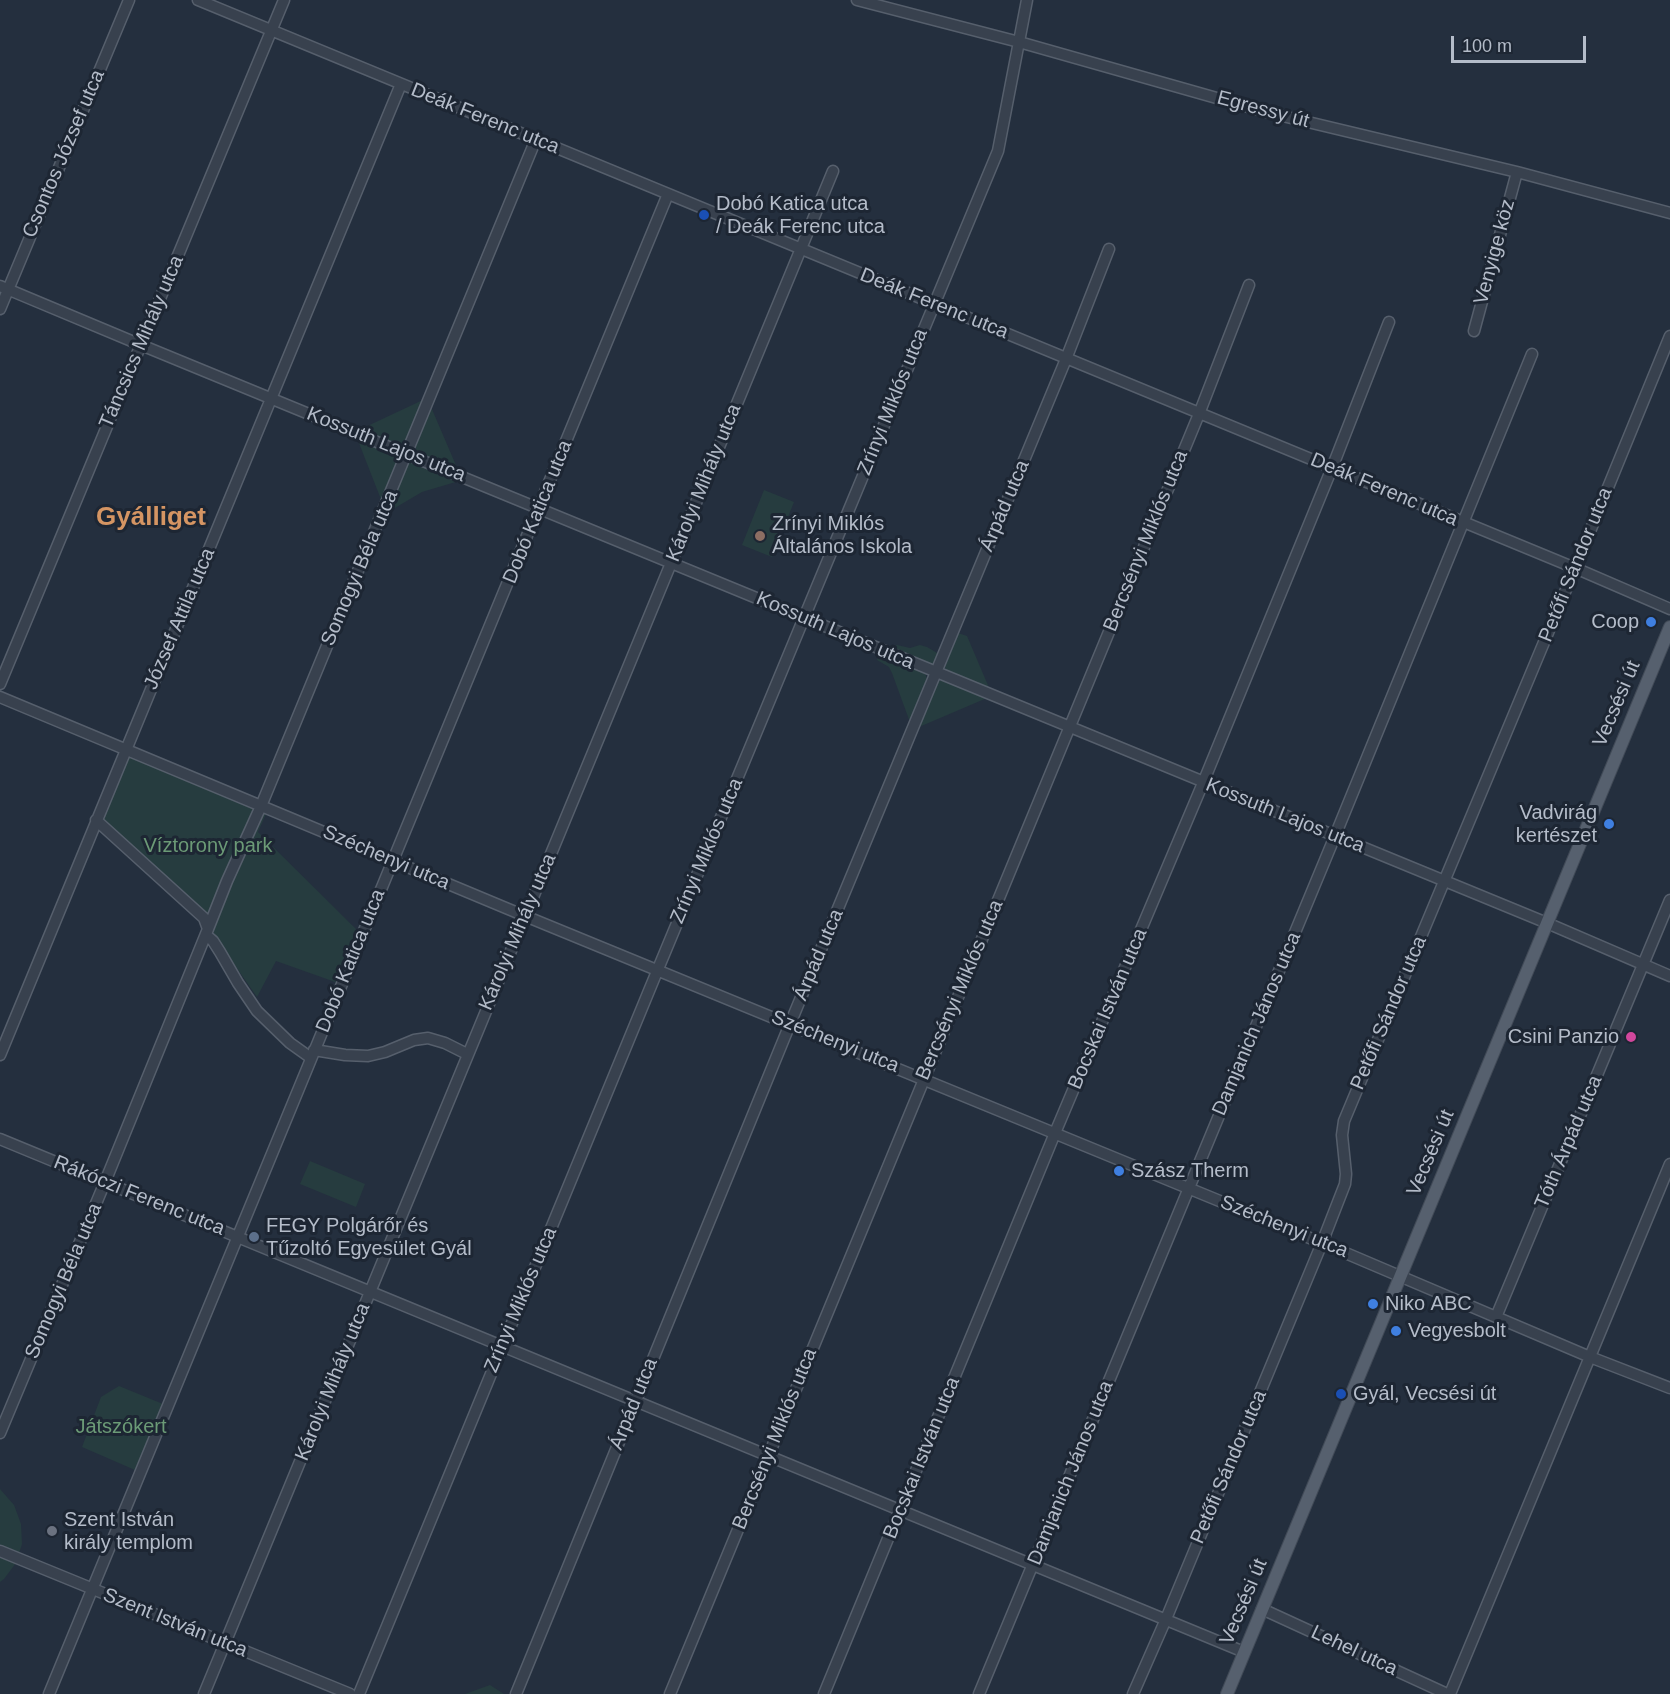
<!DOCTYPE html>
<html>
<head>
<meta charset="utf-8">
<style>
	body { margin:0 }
	#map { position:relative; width:1670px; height:1694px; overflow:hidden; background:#242f3e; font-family:Helvetica,sans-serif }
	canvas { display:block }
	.scale { position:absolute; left:1451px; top:36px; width:135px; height:27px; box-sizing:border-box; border:3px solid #b4bcc9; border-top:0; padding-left:8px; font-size:18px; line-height:21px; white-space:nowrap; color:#b4bcc9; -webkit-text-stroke:4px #1d2633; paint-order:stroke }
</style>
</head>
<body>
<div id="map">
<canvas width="1670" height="1694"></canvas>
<div class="scale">100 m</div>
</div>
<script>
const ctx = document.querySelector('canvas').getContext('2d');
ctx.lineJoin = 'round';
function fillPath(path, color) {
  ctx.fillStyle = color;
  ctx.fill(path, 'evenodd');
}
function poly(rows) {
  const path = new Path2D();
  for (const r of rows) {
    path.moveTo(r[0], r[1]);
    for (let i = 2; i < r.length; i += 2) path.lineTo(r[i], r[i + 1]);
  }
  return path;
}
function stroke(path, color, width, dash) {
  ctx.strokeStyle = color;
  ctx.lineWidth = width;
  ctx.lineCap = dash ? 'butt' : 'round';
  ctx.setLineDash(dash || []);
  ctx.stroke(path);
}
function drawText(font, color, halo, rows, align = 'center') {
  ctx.font = font + ' Helvetica,sans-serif';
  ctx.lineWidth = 6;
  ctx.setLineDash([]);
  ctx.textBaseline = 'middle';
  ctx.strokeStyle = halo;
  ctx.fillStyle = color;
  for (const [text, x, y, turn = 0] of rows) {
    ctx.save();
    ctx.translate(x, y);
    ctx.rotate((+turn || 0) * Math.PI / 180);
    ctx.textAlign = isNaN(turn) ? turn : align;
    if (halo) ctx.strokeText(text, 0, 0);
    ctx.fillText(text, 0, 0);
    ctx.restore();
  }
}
fillPath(poly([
	[425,399,407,442,399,446,361,429],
	[431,407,458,470,416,452,413,447],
	[357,438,395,454,398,460,382,502],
	[412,461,459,481,422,492,388,512,408,463],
	[764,490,794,502,772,557,742,545],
	[958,633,967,636,990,690,947,672,945,667],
	[897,645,910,648,920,645,927,647,939,654,936,662,930,665,889,648],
	[879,654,925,673,927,679,911,725,892,673,889,667,877,660],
	[942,680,987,698,919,727,936,683],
	[126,754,266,814,258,832,359,932,338,983,276,961,257,997,213,934,216,925,101,819],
	[310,1161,365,1184,356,1207,300,1184],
	[119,1386,163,1404,135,1470,82,1447,101,1397],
	[0,1489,14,1505,21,1524,22,1544,16,1563,4,1579,0,1582],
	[490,1685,504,1694,465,1694]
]), '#263c3f');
const minor = poly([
	[198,0,1575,568,1670,609],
	[857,0,1019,42,1266,112,1517,172,1670,213],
	[0,286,141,345,1547,923,1670,976],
	[0,309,129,0],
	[1474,331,1517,172],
	[0,684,284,0],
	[0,697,525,916,1322,1243,1590,1357,1670,1388],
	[208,929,227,881,261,806,536,139],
	[206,935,213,941,220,952,238,983,257,1011,290,1043,311,1058],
	[314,1050,345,1055,368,1056,385,1052,414,1040,428,1038,445,1043,467,1054],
	[0,1055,401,84],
	[0,1139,1244,1652],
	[1496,1317,1670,900],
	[0,1433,105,1182,208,929,204,918,96,820],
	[0,1551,350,1694],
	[1262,1609,1447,1694],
	[49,1694,668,194],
	[204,1694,833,171],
	[359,1694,658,969,998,151,1027,0],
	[516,1694,790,1024,1066,359,1109,249],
	[670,1694,1199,414,1249,285],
	[824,1694,1055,1133,1203,783,1332,468,1389,322],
	[979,1694,1335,836,1532,354],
	[1133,1694,1166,1619,1322,1243,1345,1184,1346,1174,1342,1135,1344,1121,1575,568,1670,336],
	[1450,1694,1670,1164]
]);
const major = poly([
	[1227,1694,1670,627]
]);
stroke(minor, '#565f6c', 13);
stroke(major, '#414a57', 14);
stroke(minor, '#38414e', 10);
stroke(major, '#56606e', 12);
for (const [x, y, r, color] of [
	[704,215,6,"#1a4fb4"],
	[760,536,6,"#8d6e63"],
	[1651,622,6,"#3f7fe0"],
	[1609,824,6,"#3f7fe0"],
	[1631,1037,6,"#d1479c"],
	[1119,1171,6,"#3f7fe0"],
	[254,1237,6,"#5c6f8a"],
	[1373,1304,6,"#3f7fe0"],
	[1396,1331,6,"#3f7fe0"],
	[1341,1394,6,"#1a4fb4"],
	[52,1531,6,"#6b7280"]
]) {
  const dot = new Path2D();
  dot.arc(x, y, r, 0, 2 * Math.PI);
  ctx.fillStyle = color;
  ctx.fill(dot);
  stroke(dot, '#1d2633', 2);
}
drawText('20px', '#b4bcc9', '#1d2633', [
	["Egressy út",1263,110,15],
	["Deák Ferenc utca",485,119,22],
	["Csontos József utca",64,154,-67],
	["Venyige köz",1495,252,-75],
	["Deák Ferenc utca",934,304,22],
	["Táncsics Mihály utca",142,342,-67],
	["Zrínyi Miklós utca",893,402,-68],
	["Kossuth Lajos utca",386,445,22],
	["Károlyi Mihály utca",704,483,-68],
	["Deák Ferenc utca",1384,490,23],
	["Árpád utca",1005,506,-67],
	["Dobó Katica utca",538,512,-68],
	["Bercsényi Miklós utca",1146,541,-68],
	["Petőfi Sándor utca",1576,565,-68],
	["Somogyi Béla utca",360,568,-67],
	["József Attila utca",180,619,-67],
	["Kossuth Lajos utca",835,631,23],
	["Vecsési út",1617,704,-67],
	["Kossuth Lajos utca",1285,816,22],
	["Zrínyi Miklós utca",707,851,-67],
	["Széchenyi utca",386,858,23],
	["Károlyi Mihály utca",518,932,-67],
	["Árpád utca",819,955,-67],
	["Dobó Katica utca",351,961,-68],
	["Bercsényi Miklós utca",960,990,-67],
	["Bocskai István utca",1108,1009,-67],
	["Petőfi Sándor utca",1389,1013,-67],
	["Damjanich János utca",1257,1024,-67],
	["Széchenyi utca",835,1042,22],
	["Tóth Árpád utca",1569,1142,-67],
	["Vecsési út",1431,1153,-67],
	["Rákóczi Ferenc utca",139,1196,22],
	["Széchenyi utca",1284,1227,22],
	["Somogyi Béla utca",64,1281,-67],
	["Zrínyi Miklós utca",521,1300,-67],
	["Károlyi Mihály utca",333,1382,-68],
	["Árpád utca",634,1404,-68],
	["Bercsényi Miklós utca",775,1439,-68],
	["Bocskai István utca",922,1458,-68],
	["Petőfi Sándor utca",1229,1467,-67],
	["Damjanich János utca",1071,1473,-68],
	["Vecsési út",1244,1602,-67],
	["Szent István utca",175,1623,22],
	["Lehel utca",1354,1651,25]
]);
drawText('20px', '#b4bcc9', '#1d2633', [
	["Dobó Katica utca",716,204],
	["/ Deák Ferenc utca",716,227],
	["Zrínyi Miklós",772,524],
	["Általános Iskola",772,547],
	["Coop",1639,622,"right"],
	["Vadvirág",1597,813,"right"],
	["kertészet",1597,836,"right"],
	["Csini Panzio",1619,1037,"right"],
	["Szász Therm",1131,1171],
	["FEGY Polgárőr és",266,1226],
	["Tűzoltó Egyesület Gyál",266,1249],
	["Niko ABC",1385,1304],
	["Vegyesbolt",1408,1331],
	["Gyál, Vecsési út",1353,1394],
	["Szent István",64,1520],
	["király templom",64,1543]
], 'left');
drawText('20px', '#6b9a76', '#1d2633', [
	["Víztorony park",208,846],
	["Játszókert",121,1427]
]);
drawText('bold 26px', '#d59563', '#1d2633', [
	["Gyálliget",151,518]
]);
</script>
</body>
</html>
